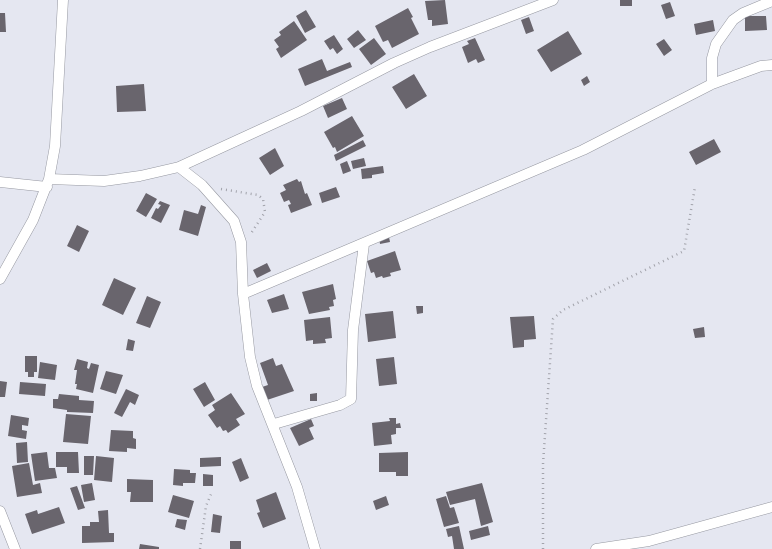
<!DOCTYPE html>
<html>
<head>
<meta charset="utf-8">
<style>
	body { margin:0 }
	canvas { display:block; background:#e5e7f1 }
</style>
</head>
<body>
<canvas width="772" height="549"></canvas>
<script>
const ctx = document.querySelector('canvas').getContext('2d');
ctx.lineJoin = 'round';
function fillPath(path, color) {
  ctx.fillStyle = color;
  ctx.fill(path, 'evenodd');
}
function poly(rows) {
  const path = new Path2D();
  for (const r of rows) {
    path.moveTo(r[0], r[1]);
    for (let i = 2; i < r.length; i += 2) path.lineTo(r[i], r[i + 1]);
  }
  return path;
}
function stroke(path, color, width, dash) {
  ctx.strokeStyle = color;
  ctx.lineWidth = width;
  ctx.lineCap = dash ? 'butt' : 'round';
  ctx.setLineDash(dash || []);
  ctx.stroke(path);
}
fillPath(poly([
	[445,0,448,24,432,26,432,20,428,20,425,1],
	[620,0,632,0,632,6,620,6],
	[670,2,675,16,666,19,661,5],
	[408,8,413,17,411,18,419,34,392,48,388,40,383,42,375,26],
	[306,10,316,27,305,33,296,16],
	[0,13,5,13,6,32,0,32],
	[745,16,766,16,767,30,745,31],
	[529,17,534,31,526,34,521,20],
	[713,20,715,31,696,35,694,24],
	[294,21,307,40,281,58,276,49,279,47,274,40,281,35,279,32],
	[358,30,366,40,354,48,347,39],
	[568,31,582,54,551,72,537,50],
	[334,35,343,49,337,54,333,48,330,50,324,41],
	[374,38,386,54,371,65,359,49],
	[475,38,485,60,478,63,476,59,468,63,462,47,469,44,467,41],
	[664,39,672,50,664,56,656,44],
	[322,59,327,71,350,62,352,67,305,86,298,69],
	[414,74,427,96,406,109,392,87],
	[587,76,590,82,584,86,581,80],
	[144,84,146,111,117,112,116,86],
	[342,98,347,109,328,118,323,106],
	[352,116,364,136,337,152,335,147,333,148,324,132],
	[714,139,721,152,696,165,689,152],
	[363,140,366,146,336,161,334,155],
	[275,148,284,166,270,175,259,158],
	[364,158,366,166,353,169,351,161],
	[347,161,351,171,343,174,340,164],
	[383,166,384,173,372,175,372,178,362,179,361,169],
	[297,179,299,182,301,181,305,194,307,193,312,205,291,213,288,205,291,204,289,200,284,202,280,193,286,190,283,185],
	[336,187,340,197,322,203,319,193],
	[146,193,157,199,146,217,136,211],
	[160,201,170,205,161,223,151,218,156,208,158,209,161,205,158,204],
	[201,205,206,207,198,236,179,230,184,210,198,214],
	[77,225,89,231,79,252,67,246],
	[389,237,390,242,380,244,379,239],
	[395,251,401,270,390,273,391,276,383,278,382,276,376,278,374,272,371,273,367,261],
	[267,263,271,271,257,278,253,270],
	[114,278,136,288,123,315,102,305],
	[333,284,336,299,333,300,334,306,329,307,330,310,309,314,302,292],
	[284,294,289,309,272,313,267,300],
	[147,296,161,302,150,328,136,323],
	[416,306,423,306,423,313,417,314],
	[393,311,396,338,368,342,365,314],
	[534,316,536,339,524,340,524,347,513,348,510,317],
	[330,317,332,338,325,339,326,343,313,344,313,340,306,341,304,320],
	[704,327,705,337,695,338,693,329],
	[128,339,135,341,133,351,126,350],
	[25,356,37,356,37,372,34,372,34,377,28,377,28,372,25,372],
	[394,357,397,384,379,386,376,359],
	[273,358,276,366,282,364,294,391,267,400,262,387,268,385,260,363],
	[77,359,88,362,87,368,89,369,91,363,99,365,93,393,76,389,77,384,75,384,77,370,74,370],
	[40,362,57,365,55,380,38,378],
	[106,371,123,375,116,394,100,389],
	[0,381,7,382,5,397,0,397],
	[20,382,46,384,45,396,19,394],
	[205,382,215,400,204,407,193,389],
	[126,389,139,395,135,405,130,402,122,417,114,413],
	[231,393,245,414,236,419,240,425,228,433,226,430,223,431,220,426,217,428,208,415,215,410,212,405],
	[317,393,317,401,310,401,310,394],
	[59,394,79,396,79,400,94,401,93,413,67,412,67,410,53,408,53,399,58,399],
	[66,414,91,416,88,444,63,442],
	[11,415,29,418,28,426,22,425,22,430,27,431,26,439,8,436],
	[389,418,396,418,396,424,400,423,401,428,396,428,396,434,391,435,392,444,374,446,372,423,390,421],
	[311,419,314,426,309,428,314,439,299,446,290,428],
	[111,430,133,431,133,438,136,439,136,449,127,448,127,452,109,451],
	[27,442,28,462,17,463,16,443],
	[47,452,49,468,55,468,57,478,35,481,31,454],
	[56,452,78,452,79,473,67,473,67,467,56,467],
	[408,452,408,476,396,476,396,472,379,472,379,453],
	[84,456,94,456,93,475,84,475],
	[96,456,114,458,112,482,94,480],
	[221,457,221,466,200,467,200,458],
	[241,458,249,478,240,482,232,462],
	[29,463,33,485,40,483,42,493,17,497,12,466],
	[174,469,190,470,190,473,196,473,195,483,183,483,183,486,173,485],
	[203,474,213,475,213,486,203,486],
	[127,479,153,480,153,502,130,502,131,492,127,492],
	[92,483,95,500,84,502,81,485],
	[482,483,493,522,481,526,475,499,450,505,446,492],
	[77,486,85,508,78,510,70,488],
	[276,492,286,519,263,528,257,513,260,512,256,500],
	[173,495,194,501,189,518,168,512],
	[386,496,389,505,376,510,373,501],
	[446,496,450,508,454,507,459,523,444,527,436,499],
	[59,507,65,523,32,534,25,514,37,510,38,514],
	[108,510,109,533,114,533,114,542,82,543,82,526,90,526,90,522,99,522,98,511],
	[213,514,222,516,220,533,211,532],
	[177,519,187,520,185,530,175,527],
	[459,526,464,549,454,549,452,536,448,537,446,529],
	[488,526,490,535,471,540,469,531],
	[230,541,241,541,241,549,230,549],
	[140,544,159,547,159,549,139,549]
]), '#69656d');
const street = poly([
	[712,84,712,58,716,44,733,20,743,13,772,1],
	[179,167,202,185,234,221,241,242,243,294,250,357,257,386,297,487,315,549],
	[49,179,104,181,140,176,179,167,301,111,394,63,430,47,553,0],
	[0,182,47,187],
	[0,279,33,220,49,179,55,146,63,0],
	[243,294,583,150,712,84,761,66,772,65],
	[274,424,340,405,351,399,353,330,364,244],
	[0,511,15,549],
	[596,549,649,541,772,507]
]);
stroke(street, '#9698a1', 11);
stroke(poly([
	[221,189,258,195,263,199,265,212,250,235],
	[200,549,206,506,212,492],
	[543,549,543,464,553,319,563,310,684,251,695,187]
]), '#a2a3ab', 2.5, [1, 4]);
stroke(street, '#fff', 10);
</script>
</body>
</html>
